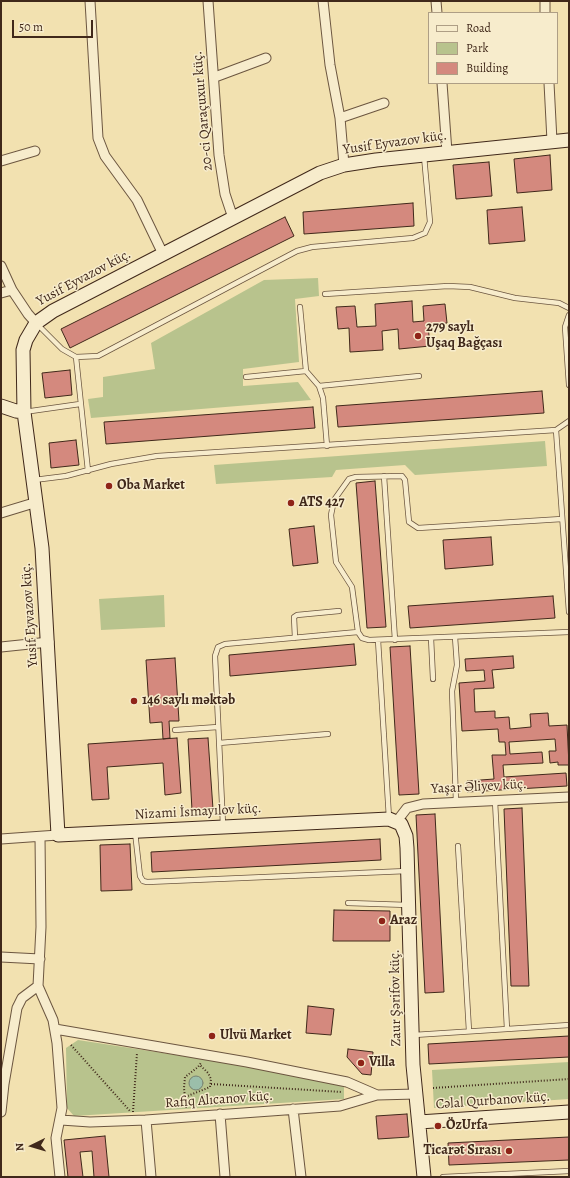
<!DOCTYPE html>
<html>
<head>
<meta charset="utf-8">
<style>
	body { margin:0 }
	#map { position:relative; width:570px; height:1178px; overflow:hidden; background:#f2e1b0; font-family:Alegreya,serif }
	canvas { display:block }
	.frame { position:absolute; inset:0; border:2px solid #40281a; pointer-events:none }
	.legend { position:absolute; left:428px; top:12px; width:130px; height:72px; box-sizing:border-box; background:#f7eccc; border:1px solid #ae9e85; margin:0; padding:5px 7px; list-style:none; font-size:12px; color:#40281a }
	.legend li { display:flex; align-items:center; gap:8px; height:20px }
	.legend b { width:20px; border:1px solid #ae9e85 }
	.north { position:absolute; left:12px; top:1126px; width:40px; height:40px; -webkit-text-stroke:3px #f7eccc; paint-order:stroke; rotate:265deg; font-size:11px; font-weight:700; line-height:16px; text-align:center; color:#40281a }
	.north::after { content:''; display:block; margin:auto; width:14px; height:18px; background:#40281a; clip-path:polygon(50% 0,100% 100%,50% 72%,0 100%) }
	.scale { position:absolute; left:12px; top:20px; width:81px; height:18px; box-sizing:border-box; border:2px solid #40281a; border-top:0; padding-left:5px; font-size:12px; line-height:14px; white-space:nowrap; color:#40281a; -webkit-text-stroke:3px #f7eccc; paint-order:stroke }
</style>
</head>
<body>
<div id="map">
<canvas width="570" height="1178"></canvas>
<div class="frame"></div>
<ul class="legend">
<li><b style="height:5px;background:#f7eccc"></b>Road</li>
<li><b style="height:11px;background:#b8c38d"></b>Park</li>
<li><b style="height:11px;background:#d4897e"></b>Building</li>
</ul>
<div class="north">N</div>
<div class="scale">50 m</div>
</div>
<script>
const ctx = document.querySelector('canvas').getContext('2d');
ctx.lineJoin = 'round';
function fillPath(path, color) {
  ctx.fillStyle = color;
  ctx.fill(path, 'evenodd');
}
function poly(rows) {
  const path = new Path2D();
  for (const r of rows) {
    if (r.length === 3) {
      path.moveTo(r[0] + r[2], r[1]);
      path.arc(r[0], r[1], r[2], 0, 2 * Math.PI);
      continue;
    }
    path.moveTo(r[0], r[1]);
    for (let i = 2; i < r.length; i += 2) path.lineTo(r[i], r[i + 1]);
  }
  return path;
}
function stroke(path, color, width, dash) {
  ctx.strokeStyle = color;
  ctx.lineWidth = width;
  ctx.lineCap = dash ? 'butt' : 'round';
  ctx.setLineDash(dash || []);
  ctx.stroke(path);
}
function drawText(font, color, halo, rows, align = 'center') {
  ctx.font = font + ' Alegreya,serif';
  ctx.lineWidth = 3;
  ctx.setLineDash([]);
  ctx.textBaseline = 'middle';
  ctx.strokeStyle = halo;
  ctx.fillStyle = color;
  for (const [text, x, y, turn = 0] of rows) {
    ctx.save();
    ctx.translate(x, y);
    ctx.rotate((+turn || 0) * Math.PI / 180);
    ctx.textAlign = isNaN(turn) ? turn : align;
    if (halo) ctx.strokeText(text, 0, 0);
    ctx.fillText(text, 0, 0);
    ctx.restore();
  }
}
fillPath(poly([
	[318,278,319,296,295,299,299,362,243,369,243,386,298,382,311,400,91,418,88,399,103,397,103,377,155,369,151,343,264,280],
	[545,441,547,466,415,475,405,465,336,470,332,477,216,484,214,465],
	[164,595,165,627,101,630,99,599],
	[78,1040,202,1059,344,1084,344,1099,74,1116,67,1108,66,1048],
	[569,1062,569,1099,434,1108,432,1070]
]), '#b8c38d');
const water = poly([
	[196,1083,7]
]);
fillPath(water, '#9bbeaa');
stroke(water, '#778270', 1);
const building = poly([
	[550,155,552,190,517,193,514,159,550,155],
	[489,162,492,196,456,199,453,165,489,162],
	[413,203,414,226,304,234,303,212,413,203],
	[522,207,525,241,489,244,487,210,522,207],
	[285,217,294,236,70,348,61,329,285,217],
	[412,301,413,322,424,321,423,306,445,304,447,323,428,325,430,346,399,349,398,329,382,331,383,350,350,352,349,328,338,329,336,307,355,306,357,327,376,326,375,304,412,301],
	[70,370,72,395,45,398,42,373,70,370],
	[542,391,544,413,338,427,336,406,542,391],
	[313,407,315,428,106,444,104,422,313,407],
	[76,440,79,465,51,468,49,443,76,440],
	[375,481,386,627,367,628,356,483,375,481],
	[314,526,318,563,293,566,289,529,314,526],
	[491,537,493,565,445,569,443,540,491,537],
	[553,596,555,618,410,628,408,606,553,596],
	[354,644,356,665,230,676,229,655,354,644],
	[410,646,419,794,399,795,390,647,410,646],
	[513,656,514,668,492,670,494,688,474,689,475,712,495,711,495,718,509,717,510,729,531,727,530,714,548,713,549,726,567,725,569,765,558,765,558,762,550,763,549,751,556,751,555,739,509,742,510,754,542,752,543,763,503,765,504,777,566,773,567,786,467,792,467,781,494,779,492,755,506,755,505,742,499,742,498,729,462,731,459,683,485,681,484,670,466,671,465,659,513,656],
	[175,658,179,721,169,721,170,738,163,739,162,722,150,723,146,660,175,658],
	[177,738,181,793,165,795,163,763,107,767,109,799,92,800,88,744,177,738],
	[208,738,213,809,192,810,188,739,208,738],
	[522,808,529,986,511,986,504,809,522,808],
	[435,814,444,992,425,993,416,815,435,814],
	[380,839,381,860,152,872,151,852,380,839],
	[130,844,132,890,101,891,100,845,130,844],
	[334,910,390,911,390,941,333,941,334,910],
	[308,1006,334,1009,331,1035,306,1033,308,1006],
	[569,1036,569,1057,429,1064,428,1044,569,1036],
	[348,1049,373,1052,371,1075,362,1074,347,1057,348,1049],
	[407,1114,409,1137,378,1139,376,1116,407,1114],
	[105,1136,109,1177,94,1177,92,1151,80,1152,83,1177,68,1177,64,1140,105,1136],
	[569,1137,569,1160,449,1165,448,1143,569,1137]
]);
fillPath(building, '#d4897e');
stroke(building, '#40281a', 1);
const lane = poly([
	[325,294,448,286,470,287,515,298,559,303,569,308],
	[300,307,306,371,319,386,323,398,327,446],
	[569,315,565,327,569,385],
	[37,324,62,349,76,357,98,356,297,251,312,247,413,238,425,233,430,222,424,156],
	[76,357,88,471],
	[246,377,306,371],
	[319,386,419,376],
	[24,412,80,404],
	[569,421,556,430,569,612],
	[384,476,395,640],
	[34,480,66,476,111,464,157,456,556,430],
	[358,632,352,587,336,562,331,515,334,500,349,479,356,477,402,476,405,480,409,522,418,528,562,519],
	[455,637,457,665,452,691,456,802],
	[295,638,294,617,297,615,339,611],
	[431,638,433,679],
	[378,640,389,818],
	[175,730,218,727],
	[219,743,328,734],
	[495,801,507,1029],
	[223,825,215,656,218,647,225,644,358,632,362,638,369,640,569,632],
	[135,832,140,876,143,881,147,882,407,871],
	[458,846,469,1031],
	[348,903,408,905],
	[414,1035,569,1025],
	[443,1177,569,1171]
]);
const street = poly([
	[90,1,98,138,105,156,137,200,163,254],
	[208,1,219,155,225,194,233,218],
	[323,1,330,65,340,118,344,165],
	[436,1,437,13],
	[545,1,545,13],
	[215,77,266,58],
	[442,83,447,152],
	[549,83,552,141],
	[340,118,384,103],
	[1,161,35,151],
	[1,266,12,290,28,314,36,323],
	[1,293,12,290],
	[1,513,37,502],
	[1,647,49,642],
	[397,821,407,808,423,804,569,797],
	[40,837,41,927,38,986,53,1020,57,1043,62,1108,56,1138,60,1177],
	[1,839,58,835],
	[1,957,40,959],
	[55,1029,247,1062,347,1082,377,1095,416,1094],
	[293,1109,301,1177],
	[1,1112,4,1084,17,1008,22,998,38,986],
	[220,1114,225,1177],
	[61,1120,90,1122,146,1120,340,1106,377,1095],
	[146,1120,151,1177]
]);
const secondary = poly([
	[1,406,16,411,24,412],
	[419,1122,569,1112],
	[424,1177,413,1065,407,848,406,836,401,824,389,819,58,835,42,548,24,412,23,350,26,340,36,323,53,311,320,173,344,165,376,160,569,140]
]);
stroke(lane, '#6c5640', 6);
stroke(street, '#6c5640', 11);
stroke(secondary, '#40281a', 15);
stroke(poly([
	[71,1045,130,1111],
	[211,1084,342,1092],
	[433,1088,569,1079],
	[185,1097,210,1087,211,1079,208,1073,200,1065],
	[186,1108,184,1088,185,1077,198,1067,201,1063],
	[133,1112,137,1053]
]), '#40281a', 2, [1, 2]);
stroke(lane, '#f7eccc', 4.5);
stroke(street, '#f7eccc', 9);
stroke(secondary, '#f7eccc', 13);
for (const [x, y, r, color] of [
	[418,336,4,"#8f2418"],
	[109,486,4,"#8f2418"],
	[291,503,4,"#8f2418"],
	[134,701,4,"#8f2418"],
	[382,921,4,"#8f2418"],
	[212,1036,4,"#8f2418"],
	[361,1063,4,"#8f2418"],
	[438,1126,4,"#8f2418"],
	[509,1151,4,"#8f2418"]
]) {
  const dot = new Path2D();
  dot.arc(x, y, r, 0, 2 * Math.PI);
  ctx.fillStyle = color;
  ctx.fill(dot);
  stroke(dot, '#f7eccc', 1.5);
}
drawText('14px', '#40281a', '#f7eccc', [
	["20-ci Qaraçuxur küç.",203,111,-95],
	["Yusif Eyvazov küç.",395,143,-8],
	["Yusif Eyvazov küç.",84,278,-28],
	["Yusif Eyvazov küç.",30,615,-94],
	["Yaşar Əliyev küç.",479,787,-3],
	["Nizami İsmayılov küç.",198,812,-3],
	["Zaur Şərifov küç.",396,998,-91],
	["Rafiq Alıcanov küç.",219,1100,-4],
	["Cəlal Qurbanov küç.",493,1101,-4]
]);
drawText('bold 14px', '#40281a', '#f7eccc', [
	["279 saylı",426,328],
	["Uşaq Bağçası",426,344],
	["Oba Market",117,486],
	["ATS 427",299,503],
	["146 saylı məktəb",142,701],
	["Araz",390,921],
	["Ulvü Market",220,1036],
	["Villa",369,1063],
	["ÖzUrfa",446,1126],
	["Ticarət Sırası",501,1151,"right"]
], 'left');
</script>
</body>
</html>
